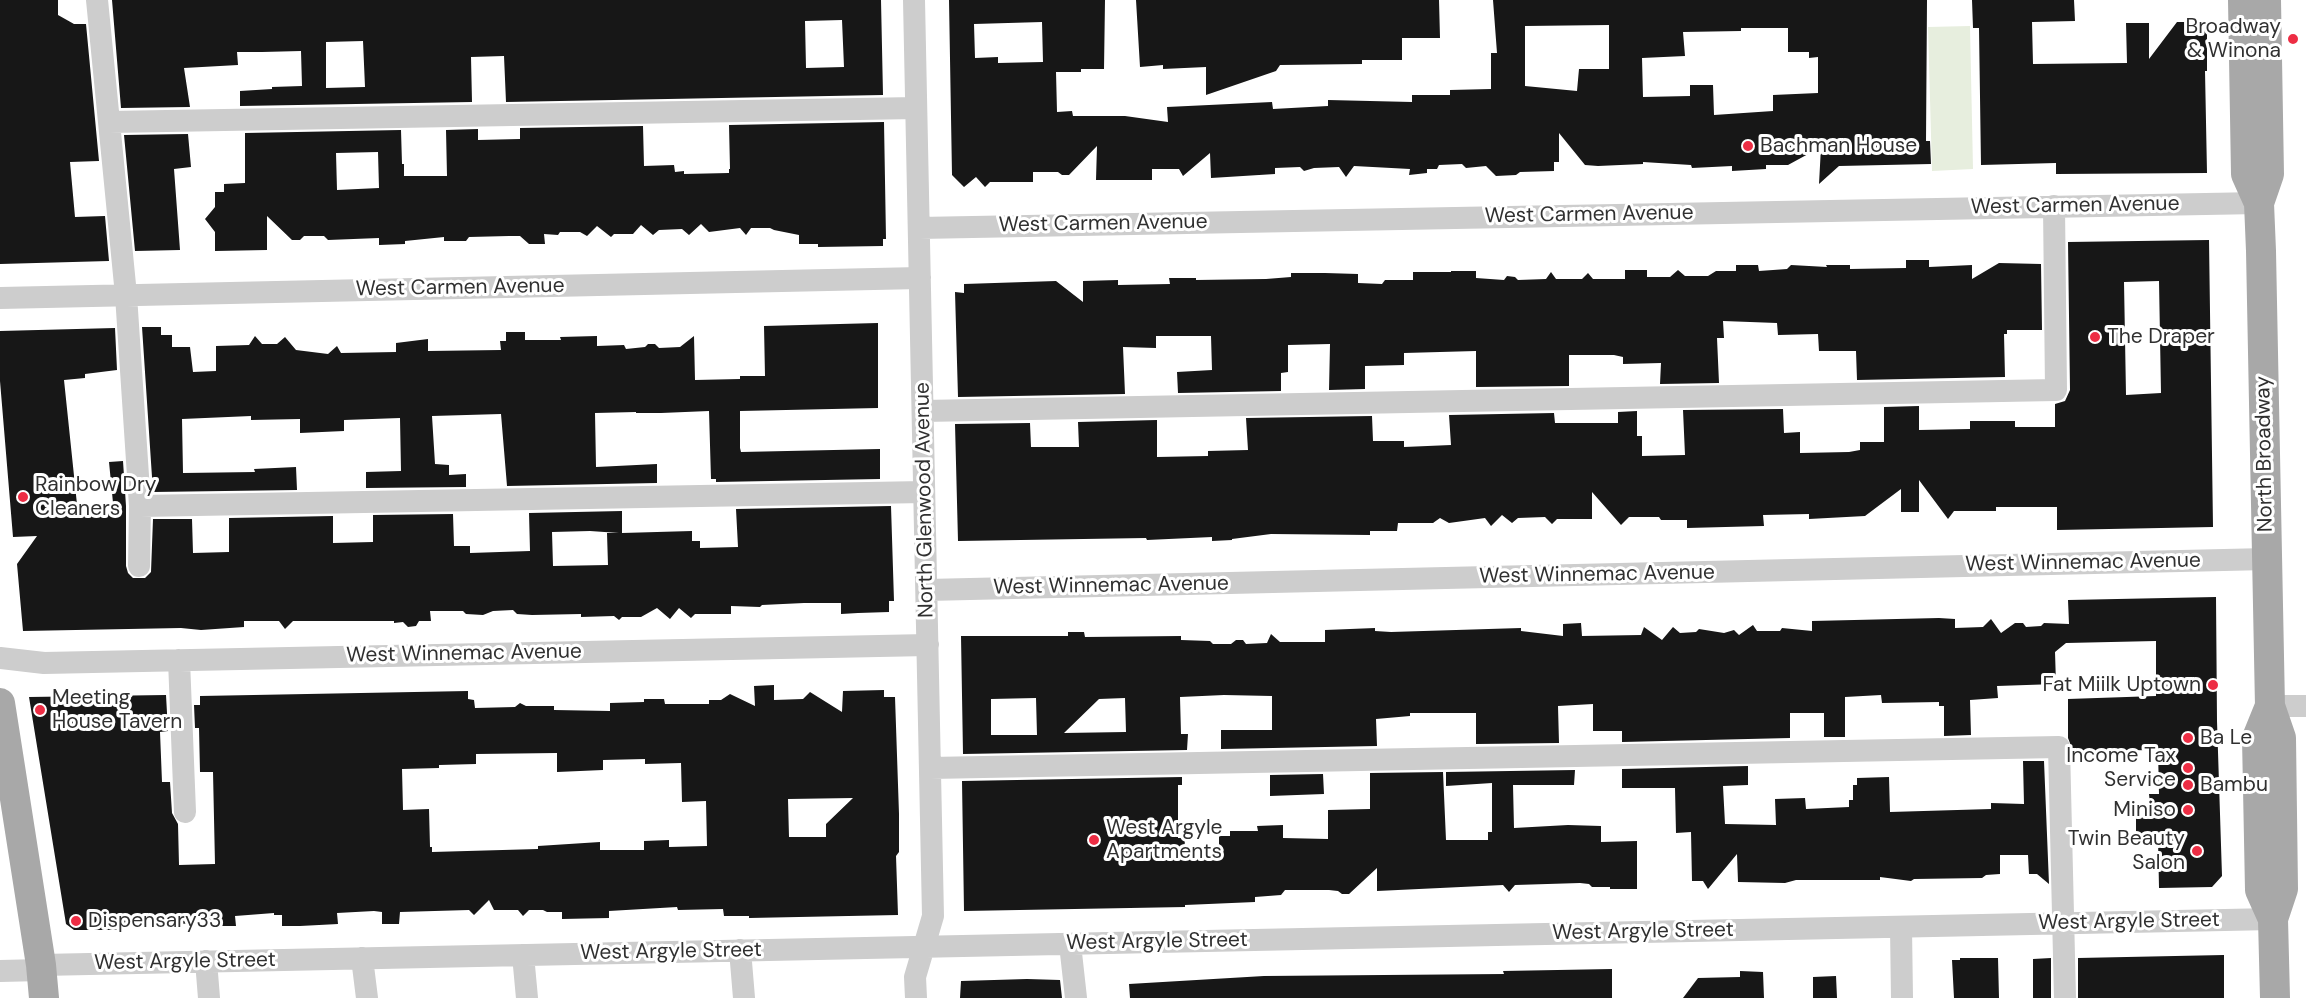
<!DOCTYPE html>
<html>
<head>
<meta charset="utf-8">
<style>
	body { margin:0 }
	canvas { display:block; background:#fff }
</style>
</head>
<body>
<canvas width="2306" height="998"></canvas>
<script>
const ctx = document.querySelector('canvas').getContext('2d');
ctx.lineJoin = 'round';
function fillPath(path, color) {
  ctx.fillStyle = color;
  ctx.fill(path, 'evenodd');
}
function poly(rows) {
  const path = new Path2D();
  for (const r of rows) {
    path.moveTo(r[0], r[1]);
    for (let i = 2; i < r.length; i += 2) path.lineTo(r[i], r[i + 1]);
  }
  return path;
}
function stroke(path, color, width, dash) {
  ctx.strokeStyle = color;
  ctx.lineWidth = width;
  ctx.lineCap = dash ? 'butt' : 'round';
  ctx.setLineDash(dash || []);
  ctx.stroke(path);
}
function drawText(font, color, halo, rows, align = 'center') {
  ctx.font = font + ' "DM Sans",sans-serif';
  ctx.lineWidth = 6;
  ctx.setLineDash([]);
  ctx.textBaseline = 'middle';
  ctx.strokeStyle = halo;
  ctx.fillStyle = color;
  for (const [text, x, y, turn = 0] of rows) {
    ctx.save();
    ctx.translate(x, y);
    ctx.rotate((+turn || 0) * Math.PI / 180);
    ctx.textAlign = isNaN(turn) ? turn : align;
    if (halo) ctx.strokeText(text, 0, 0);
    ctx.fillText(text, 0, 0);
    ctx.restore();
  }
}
fillPath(poly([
	[1970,26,1973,169,1932,171,1928,27]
]), '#e7eede');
fillPath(poly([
	[0,0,58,0,58,15,74,24,86,24,99,161,70,162,75,217,105,216,109,261,0,264],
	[112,0,881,0,883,95,506,102,504,56,471,57,472,102,240,106,240,91,272,89,272,87,302,86,301,51,262,52,237,52,238,65,184,68,190,107,121,108],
	[842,20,844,67,806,68,805,21],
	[363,41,365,87,326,88,326,42],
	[949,0,1105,0,1104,69,1081,69,1081,72,1056,72,1057,112,1072,111,1073,116,1125,116,1168,122,1167,107,1272,102,1273,109,1328,106,1328,100,1412,102,1412,95,1450,95,1450,90,1491,89,1491,53,1497,53,1493,0,1927,0,1926,141,1930,141,1931,164,1839,166,1819,184,1821,147,1788,165,1766,165,1766,169,1732,171,1732,166,1692,168,1691,165,1643,162,1643,164,1598,166,1585,165,1559,133,1559,162,1554,162,1554,171,1520,172,1516,175,1496,176,1486,166,1466,168,1462,164,1439,165,1437,169,1427,169,1427,173,1409,175,1410,169,1354,166,1346,177,1339,167,1314,168,1304,171,1300,167,1275,168,1275,174,1211,178,1210,153,1183,176,1179,169,1152,169,1152,180,1096,180,1097,146,1069,175,1062,175,1058,172,1033,172,1033,182,990,182,985,187,976,177,964,187,952,175],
	[1042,22,1043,62,998,63,998,57,975,58,974,24],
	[1609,25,1609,69,1579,69,1577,91,1525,86,1525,26],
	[1741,28,1788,28,1788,52,1809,52,1809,58,1818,57,1818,93,1773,95,1773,111,1714,115,1713,85,1690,85,1690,96,1643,97,1642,58,1685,56,1683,32,1741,31],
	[1136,0,1439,0,1440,38,1402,38,1402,60,1362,60,1362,64,1280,65,1276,71,1206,95,1206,67,1163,69,1163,65,1140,67],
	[1972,0,2074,0,2075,21,2032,22,2033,64,2127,63,2126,23,2149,23,2149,59,2177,22,2207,22,2207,71,2205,71,2207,173,2056,174,2056,163,1981,165,1979,28,1973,28],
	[884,122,886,239,883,239,883,246,818,247,818,244,799,244,799,235,774,230,770,228,751,228,746,235,740,228,709,232,701,224,689,235,682,229,659,230,653,235,641,225,633,234,614,234,611,237,597,226,587,236,580,232,560,232,558,235,544,234,545,244,529,244,520,236,509,236,469,237,466,241,444,241,444,237,405,241,405,244,379,245,379,238,328,240,324,236,304,236,300,240,292,240,267,216,267,250,215,251,215,232,205,219,215,207,215,192,224,192,224,184,245,183,245,133,401,130,402,164,404,164,404,176,447,176,446,130,478,129,478,140,520,139,520,128,643,126,644,166,674,165,675,172,684,171,684,174,729,173,729,169,730,169,729,125],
	[378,152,379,188,337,190,336,153],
	[188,134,191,167,174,169,180,250,135,251,124,135],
	[2209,240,2213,527,2057,530,2057,507,1996,507,1996,511,1954,511,1948,519,1919,480,1919,512,1901,512,1901,489,1865,516,1809,519,1809,514,1763,515,1764,526,1687,528,1687,520,1661,520,1659,517,1629,517,1621,525,1592,492,1592,519,1557,519,1552,524,1545,517,1518,518,1512,523,1502,515,1491,526,1485,518,1449,523,1440,518,1433,523,1398,523,1397,531,1370,531,1370,535,1271,534,1232,539,1232,540,1212,541,1212,537,1147,540,1146,538,958,541,955,424,1030,423,1031,447,1079,447,1078,422,1157,420,1157,457,1208,456,1208,451,1248,450,1246,418,1372,416,1373,441,1404,441,1404,447,1451,445,1449,415,1554,413,1555,423,1618,423,1618,412,1637,411,1637,436,1642,436,1642,456,1685,455,1683,410,1783,409,1784,433,1800,432,1800,453,1849,452,1860,450,1860,442,1884,442,1884,407,1919,406,1919,430,1970,429,1970,421,2015,421,2015,427,2055,427,2055,404,2065,401,2070,390,2068,242],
	[2159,281,2161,393,2126,395,2124,282],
	[1906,260,1929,260,1929,267,1972,265,1972,279,1999,263,2041,264,2042,330,2007,330,2007,334,2004,334,2005,377,1857,380,1856,351,1819,351,1818,334,1778,335,1777,323,1723,321,1724,338,1717,338,1719,383,1660,384,1661,363,1623,364,1623,357,1614,355,1569,355,1569,386,1476,387,1476,351,1404,353,1404,365,1365,366,1365,389,1329,390,1330,344,1288,345,1288,372,1281,373,1281,391,1178,393,1177,372,1212,370,1211,336,1156,336,1156,348,1123,347,1125,394,958,397,955,292,964,293,964,284,1056,281,1083,302,1083,281,1118,280,1118,285,1170,284,1169,278,1196,278,1196,280,1266,279,1291,277,1291,273,1325,273,1358,274,1358,283,1382,284,1385,280,1413,280,1413,272,1451,272,1451,271,1476,271,1476,278,1504,280,1507,276,1515,277,1518,280,1546,279,1551,272,1556,279,1582,279,1588,273,1593,279,1625,279,1625,270,1647,270,1647,277,1670,277,1678,270,1685,276,1708,276,1716,271,1736,271,1736,265,1758,265,1759,271,1787,269,1791,265,1827,267,1826,265,1850,265,1850,269,1906,268],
	[878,323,878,408,740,411,740,448,741,452,880,449,880,479,716,482,716,479,711,479,709,411,661,413,636,413,636,412,595,413,596,467,657,464,657,483,507,486,501,414,432,416,435,464,449,465,449,475,466,474,466,487,366,488,366,472,401,471,400,418,344,420,344,431,300,433,300,419,251,420,251,416,182,419,183,473,255,472,254,469,296,467,297,490,153,492,142,327,161,327,161,335,172,335,172,347,190,347,193,372,216,371,216,346,249,345,255,336,262,344,277,344,285,337,296,350,328,354,337,346,341,353,396,352,396,343,428,339,428,351,501,350,500,341,506,341,506,332,525,332,525,340,561,340,560,337,597,336,597,346,624,345,626,349,645,347,648,344,655,344,659,348,680,347,694,336,695,380,740,379,740,376,765,376,764,326],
	[115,328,117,370,85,374,85,378,64,380,78,514,114,513,109,462,123,461,126,506,126,566,128,573,133,578,145,578,151,572,153,519,192,519,193,553,229,552,229,518,333,516,333,543,373,542,373,515,453,514,454,546,470,546,470,553,530,551,529,513,622,511,622,533,692,531,692,541,700,541,700,548,738,547,736,509,891,506,894,601,889,601,889,612,858,613,841,614,841,603,804,603,762,605,760,607,731,606,731,614,695,614,691,618,679,608,670,619,657,608,641,617,622,617,619,620,614,616,581,617,581,614,532,615,517,614,513,610,493,611,483,615,466,614,463,611,430,611,431,621,419,621,416,626,408,627,403,622,394,623,394,621,293,621,285,629,279,621,244,621,244,627,201,630,181,628,23,631,17,564,37,536,13,537,0,381,0,331],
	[590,531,619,533,607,533,608,565,553,566,552,532],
	[2216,597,2217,721,2222,876,2212,887,2159,888,2158,838,2136,838,2136,804,2150,804,2149,794,2159,794,2158,750,2073,751,2068,738,2068,699,2156,696,2156,641,2066,643,2055,652,2056,684,1997,686,1998,698,1970,700,1971,735,1944,736,1944,706,1939,706,1939,702,1882,703,1881,695,1845,697,1845,737,1824,737,1824,713,1790,713,1790,738,1622,742,1622,731,1593,731,1593,704,1558,706,1559,743,1476,744,1476,713,1410,713,1410,716,1376,719,1377,746,1221,749,1221,730,1272,730,1272,696,1224,695,1180,697,1181,734,1188,734,1187,750,963,754,961,636,1068,636,1068,632,1084,632,1085,637,1181,636,1181,640,1210,641,1213,644,1231,644,1236,640,1243,640,1246,644,1267,643,1271,634,1280,642,1325,642,1325,630,1375,628,1375,631,1391,632,1521,628,1521,631,1563,636,1563,624,1581,623,1582,636,1641,635,1644,627,1662,640,1673,627,1680,633,1696,632,1699,629,1724,633,1734,630,1739,635,1753,625,1757,631,1780,631,1782,628,1812,631,1812,621,1939,618,1955,619,1955,628,1983,627,1991,619,2001,633,2015,623,2023,623,2026,627,2041,626,2044,623,2069,624,2068,600],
	[1036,698,1037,735,991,735,991,699],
	[1125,698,1126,732,1064,733,1099,699],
	[774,685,774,700,803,699,810,692,842,712,843,691,884,690,884,697,895,697,899,814,899,852,896,856,898,915,749,918,749,916,724,916,723,909,678,910,677,907,609,911,609,918,562,919,562,912,547,912,543,910,529,910,523,916,518,910,494,910,489,900,474,915,469,910,400,912,399,924,382,924,382,912,374,911,337,913,338,924,300,926,282,926,282,915,274,915,274,913,235,916,236,926,217,926,217,923,122,925,122,930,74,930,66,924,29,697,166,695,168,731,160,732,162,782,170,782,172,813,178,824,179,865,215,864,213,772,200,772,199,728,195,728,194,705,200,705,200,696,468,691,468,699,474,700,475,708,515,707,520,703,526,706,554,706,554,710,610,711,610,703,644,702,644,699,664,699,665,704,709,704,709,700,721,700,730,694,755,706,754,686],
	[557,753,557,772,603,770,603,760,645,759,645,764,681,763,682,802,706,801,707,846,669,847,669,840,644,841,644,850,600,850,600,842,538,846,538,849,432,852,432,847,430,847,429,809,403,810,402,769,439,768,439,765,476,764,476,754],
	[853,798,826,824,826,837,789,837,788,799],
	[2023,761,2044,761,2049,884,2037,874,2029,874,2028,855,2000,855,2000,874,1986,875,1982,878,1914,879,1911,881,1880,877,1880,880,1796,880,1785,883,1738,882,1737,854,1708,889,1703,881,1692,881,1691,832,1676,833,1675,788,1622,788,1622,769,1748,766,1748,785,1723,786,1725,824,1776,825,1775,799,1805,798,1806,809,1849,807,1849,800,1853,800,1853,785,1857,785,1857,778,1889,777,1890,812,1991,809,1991,803,2024,804],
	[1575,770,1574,785,1513,785,1514,828,1568,825,1601,826,1601,842,1637,841,1637,889,1610,889,1610,887,1592,887,1589,884,1580,883,1515,885,1509,892,1503,885,1377,891,1377,868,1349,894,1342,894,1338,891,1329,890,1285,890,1281,895,1255,897,1255,902,1185,905,1185,907,964,911,962,781,1182,777,1182,785,1178,785,1178,838,1185,838,1184,858,1219,858,1219,836,1230,836,1230,831,1258,831,1257,826,1283,825,1283,838,1328,839,1328,810,1370,809,1370,773,1443,772,1446,840,1488,840,1488,832,1492,832,1492,783,1446,786,1446,772],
	[1323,774,1324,794,1270,796,1270,775],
	[2224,955,2224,998,2078,998,2078,958],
	[1960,958,1998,958,1999,998,1954,998,1952,960,1960,960],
	[2051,958,2051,998,2033,998,2033,959],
	[1612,969,1612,998,1130,998,1129,984,1264,976,1504,974,1503,971],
	[1740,971,1763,972,1764,998,1683,998,1698,978,1740,977],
	[1836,976,1837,998,1813,998,1813,977],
	[1027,979,1060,980,1062,998,960,998,961,981]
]), '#171717');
stroke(poly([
	[97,0,126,295,140,506,139,566],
	[914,0,933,916,915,977,916,998],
	[109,122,916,108],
	[919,228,2259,203],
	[0,298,920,278],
	[923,411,2056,390,2054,206],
	[140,506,924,492],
	[927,590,2267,559],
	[0,658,44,663,928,645],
	[179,660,185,812],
	[2270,706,2306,706],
	[930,768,2059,747,2065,998],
	[1901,927,1902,998],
	[1070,944,1076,998],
	[740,950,744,998],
	[523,955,527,998],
	[362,958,367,998],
	[206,961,209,998],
	[41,965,2273,919],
	[0,971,42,970]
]), '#cdcdcd', 22);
stroke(poly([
	[2243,0,2246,174,2259,203,2261,251,2270,706,2281,738,2283,889,2273,919],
	[2259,203,2269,174,2266,0],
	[0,703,41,965,44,998],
	[2270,706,2257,738,2260,890,2273,919,2275,998]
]), '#a8a8a8', 30);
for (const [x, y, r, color] of [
	[2293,39,6,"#ed2d44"],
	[1748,146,6,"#ed2d44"],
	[2095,337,6,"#ed2d44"],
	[23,497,6,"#ed2d44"],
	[2213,685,6,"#ed2d44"],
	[40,710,6,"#ed2d44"],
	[2188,738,6,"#ed2d44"],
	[2188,768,6,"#ed2d44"],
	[2188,785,6,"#ed2d44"],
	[2188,810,6,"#ed2d44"],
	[1094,840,6,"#ed2d44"],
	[2197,851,6,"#ed2d44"],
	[76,921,6,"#ed2d44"]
]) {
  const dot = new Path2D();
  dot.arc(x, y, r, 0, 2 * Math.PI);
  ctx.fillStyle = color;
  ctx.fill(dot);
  stroke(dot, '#fff', 2);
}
drawText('21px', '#303030', '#fff', [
	["Broadway",2281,27,"right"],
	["& Winona",2281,51,"right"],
	["Bachman House",1760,146],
	["The Draper",2107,337],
	["Rainbow Dry",35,485],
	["Cleaners",35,509],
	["Fat Miilk Uptown",2201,685,"right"],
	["Meeting",52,698],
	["House Tavern",52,722],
	["Ba Le",2200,738],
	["Income Tax",2176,756,"right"],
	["Service",2176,780,"right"],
	["Bambu",2200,785],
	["Miniso",2176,810,"right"],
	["West Argyle",1106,828],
	["Apartments",1106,852],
	["Twin Beauty",2185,839,"right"],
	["Salon",2185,863,"right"],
	["Dispensary33",88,921]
], 'left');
drawText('21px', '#303030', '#fff', [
	["West Carmen Avenue",2075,206,-1],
	["West Carmen Avenue",1589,215,-1],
	["West Carmen Avenue",1103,224,-1],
	["West Carmen Avenue",460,288,-1],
	["North Broadway",2265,454,-91],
	["North Glenwood Avenue",925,500,-91],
	["West Winnemac Avenue",2083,563,-1],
	["West Winnemac Avenue",1597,575,-1],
	["West Winnemac Avenue",1111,586,-1],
	["West Winnemac Avenue",464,654,-1],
	["West Argyle Street",2129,922,-1],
	["West Argyle Street",1643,932,-1],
	["West Argyle Street",1157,942,-1],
	["West Argyle Street",671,952,-1],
	["West Argyle Street",185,962,-1]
]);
</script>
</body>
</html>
